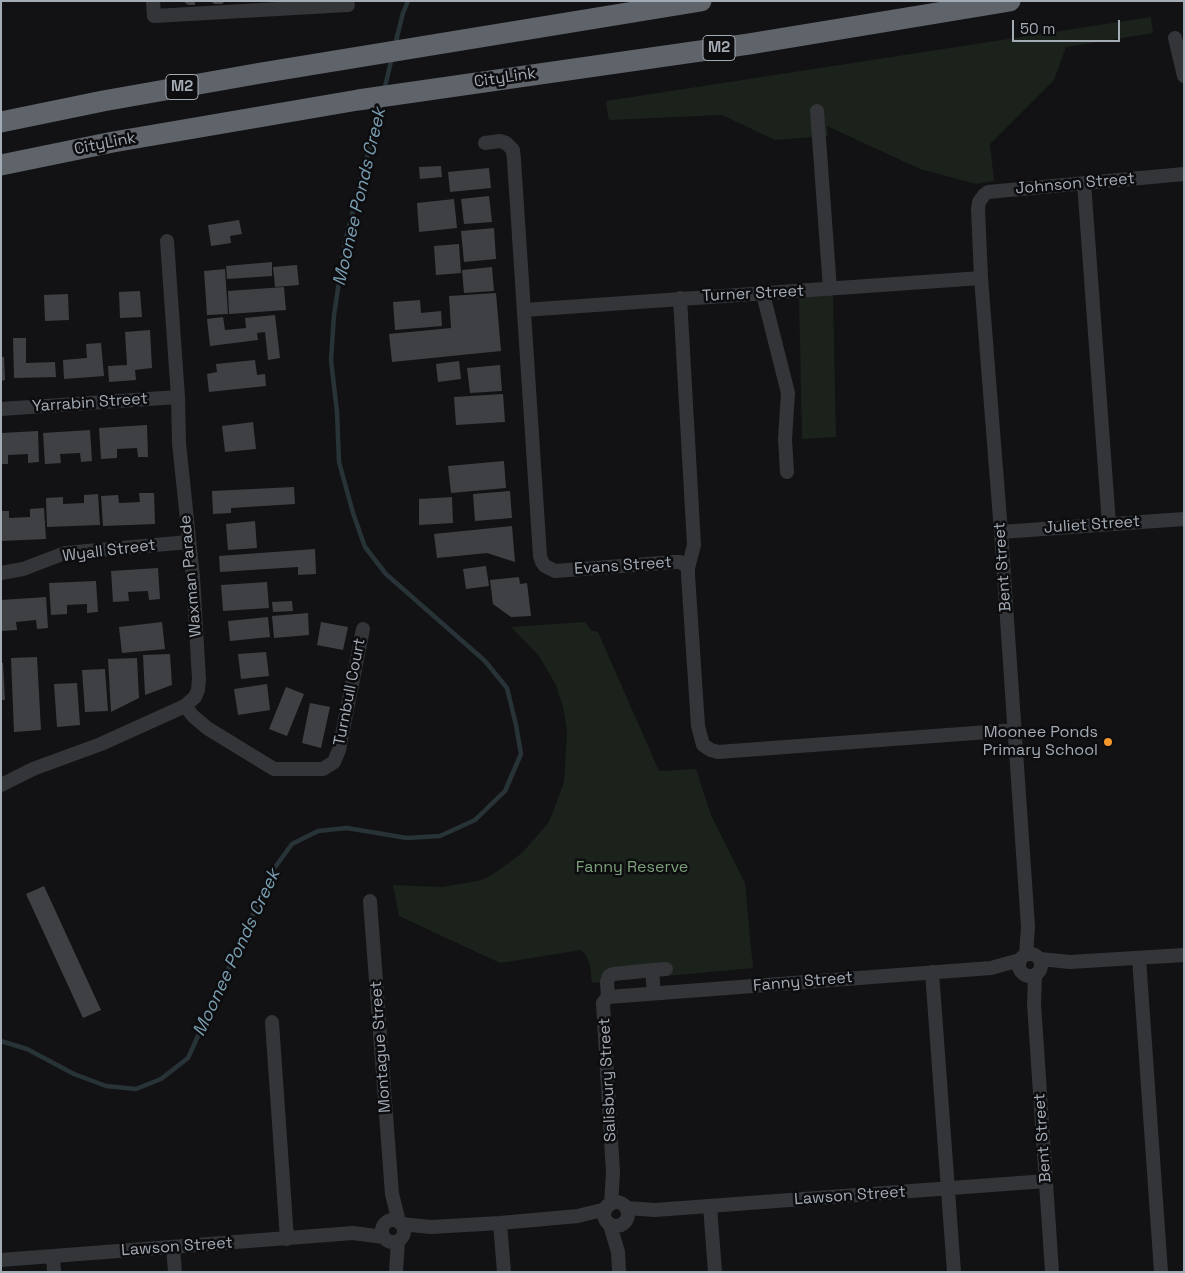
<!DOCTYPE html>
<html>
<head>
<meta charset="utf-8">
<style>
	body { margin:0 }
	#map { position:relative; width:1185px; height:1273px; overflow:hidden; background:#121214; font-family:"Space Grotesk",sans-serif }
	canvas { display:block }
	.frame { position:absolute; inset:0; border:2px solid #a3abb5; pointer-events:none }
	.scale { position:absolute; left:1012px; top:20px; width:108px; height:22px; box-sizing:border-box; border:2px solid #a3abb5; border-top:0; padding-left:6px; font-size:15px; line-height:18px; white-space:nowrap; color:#a3abb5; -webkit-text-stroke:4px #0d0d0f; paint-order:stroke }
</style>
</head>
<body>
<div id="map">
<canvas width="1185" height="1273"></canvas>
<div class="frame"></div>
<div class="scale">50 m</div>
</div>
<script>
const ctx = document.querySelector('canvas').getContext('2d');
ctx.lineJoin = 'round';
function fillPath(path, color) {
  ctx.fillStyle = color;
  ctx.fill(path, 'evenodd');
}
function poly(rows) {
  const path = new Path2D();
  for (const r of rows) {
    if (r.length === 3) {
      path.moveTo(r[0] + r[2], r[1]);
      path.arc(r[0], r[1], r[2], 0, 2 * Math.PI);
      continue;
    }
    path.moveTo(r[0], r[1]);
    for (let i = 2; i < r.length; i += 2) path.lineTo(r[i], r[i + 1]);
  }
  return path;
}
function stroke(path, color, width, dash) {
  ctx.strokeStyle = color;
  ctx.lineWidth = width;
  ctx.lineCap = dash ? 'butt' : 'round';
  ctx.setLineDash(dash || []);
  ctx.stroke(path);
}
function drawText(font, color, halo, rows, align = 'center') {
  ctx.font = font + ' "Space Grotesk",sans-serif';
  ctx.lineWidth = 5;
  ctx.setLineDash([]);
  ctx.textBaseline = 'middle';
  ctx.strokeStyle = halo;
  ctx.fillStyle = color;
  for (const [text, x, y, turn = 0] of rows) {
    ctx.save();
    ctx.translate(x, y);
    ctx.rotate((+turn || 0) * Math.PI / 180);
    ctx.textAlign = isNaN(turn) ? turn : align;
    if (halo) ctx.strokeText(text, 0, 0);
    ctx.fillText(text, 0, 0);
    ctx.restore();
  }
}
fillPath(poly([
	[1151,17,1153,33,1066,47,1054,80,990,144,994,181,976,184,920,169,827,126,828,136,775,140,722,115,609,120,608,116,606,101],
	[833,295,836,437,802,439,799,296],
	[585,622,591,630,598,632,659,771,696,769,711,815,745,883,753,968,592,983,590,965,586,955,581,950,500,963,399,916,393,885,443,887,482,880,495,873,522,853,549,822,564,782,567,731,563,707,556,685,539,656,511,627]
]), '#1a221b');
stroke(poly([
	[395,45,403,13,408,1],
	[384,91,392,57],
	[1,1041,27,1049,74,1074,106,1086,136,1089,161,1079,188,1058,273,870,292,844,318,831,347,828,407,838,440,836,475,820,505,791,521,754,516,725,507,688,485,661,386,574,365,547,353,513,339,462,337,412,331,360,334,315,345,242,381,103]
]), '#283338', 4.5);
fillPath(poly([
	[183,1,195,1,195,5,188,5],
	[211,1,225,1,222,4,214,4],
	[441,166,442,177,420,179,419,167],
	[489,168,491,188,450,192,448,172],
	[489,196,492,222,464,224,461,199],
	[454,199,457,228,419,232,417,203],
	[239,220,242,234,230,236,231,243,211,246,208,225],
	[494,228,496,259,464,262,461,231],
	[459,244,461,273,436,275,434,246],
	[272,262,272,276,227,279,226,266],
	[297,265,299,285,275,287,273,267],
	[492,267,494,291,464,293,462,270],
	[225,269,228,314,207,315,204,271],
	[284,287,286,310,229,314,228,291],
	[140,291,142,317,120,318,119,292],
	[496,293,501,351,392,362,389,334,451,328,449,296],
	[68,294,69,320,45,321,44,295],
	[420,300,421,313,441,311,442,326,395,330,393,302],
	[275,315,280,358,268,360,265,332,257,333,258,340,210,346,207,319,223,317,225,330,246,328,245,318],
	[150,330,152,368,135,370,136,380,109,382,108,366,127,365,125,332],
	[13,338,26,338,26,363,55,362,56,377,14,378],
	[101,343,104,376,64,379,63,360,87,358,86,344],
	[1,357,4,357,5,380,1,381],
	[255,360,257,375,265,374,266,386,209,392,207,374,217,372,216,364],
	[459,361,461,379,438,382,436,364],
	[500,365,502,391,470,393,467,368],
	[503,394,505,422,456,425,454,397],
	[253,422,256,449,225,452,222,426],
	[147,425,148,457,138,457,137,448,117,449,117,458,101,459,99,428],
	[90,430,92,461,81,462,80,453,60,454,61,463,45,464,43,433],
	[38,431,39,462,28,463,28,454,8,455,8,464,1,464,1,433],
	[504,461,506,488,451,493,448,466],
	[294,487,295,504,231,508,231,513,213,514,212,491],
	[510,491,512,518,475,521,473,494],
	[139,493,154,493,155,524,103,526,101,496,118,495,119,503,140,502],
	[98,494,100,525,47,527,46,498,63,497,63,504,84,503,84,495],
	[452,497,453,523,419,525,419,499],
	[44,508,46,539,1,541,1,511,9,511,9,518,30,517,30,509],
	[255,521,257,548,228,550,226,524],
	[512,526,515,562,487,553,437,558,434,534],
	[315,549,316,574,298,575,298,567,220,572,219,556],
	[486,566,489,586,466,589,463,569],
	[158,568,160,599,149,600,148,591,128,592,129,601,113,602,111,571],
	[519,577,520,584,527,583,531,616,511,617,493,604,490,580],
	[96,581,98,612,87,613,87,604,67,605,67,614,51,615,49,583],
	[267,582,269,608,223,611,221,585],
	[46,597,48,628,37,629,36,620,16,622,17,630,1,631,1,600],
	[292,601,293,611,273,612,272,602],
	[308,613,309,635,274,638,272,616],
	[268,617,270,637,230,641,228,621],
	[162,622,165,649,122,653,119,627],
	[321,622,348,627,343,650,317,645],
	[266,652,269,676,241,679,238,654],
	[170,654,172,685,145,695,143,655],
	[37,657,41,730,14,732,11,658],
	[137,658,139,698,111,712,108,659],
	[1,663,3,663,5,700,1,700],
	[105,669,108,711,85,712,82,670],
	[77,683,80,725,57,727,54,684],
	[267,684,270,710,238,715,234,689],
	[286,687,304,694,287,736,269,729],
	[310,703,330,707,321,748,302,743],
	[44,886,101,1010,83,1018,26,894]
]), '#3e4044');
stroke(poly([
	[153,1,154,16,348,5],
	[1175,38,1184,76],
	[817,111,830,289],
	[485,143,500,141,506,143,513,150,514,160,540,556,542,562,545,566,555,571,675,562,680,562,685,565,688,568,688,575,698,726,703,745,711,750,718,752,1015,730],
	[1084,183,1109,524],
	[763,294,788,393,785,439,787,472],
	[680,298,694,545,688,568],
	[524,310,981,278],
	[1,409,178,397],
	[1001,532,1184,519],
	[1,573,23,569,65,553,189,542],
	[185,706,193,716,207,728,274,769,323,769,334,762,339,750,363,629],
	[1,785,33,769,101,744,185,706,195,697,198,690,199,679,193,577,179,443,178,397,167,241],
	[370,901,392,1194,399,1222],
	[1030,965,11],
	[1026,955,1028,926,1001,532,981,278,978,209,979,202,984,195,988,192,1184,174],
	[1139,958,1161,1272],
	[1040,959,1070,962,1184,955],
	[652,970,666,969],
	[932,972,954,1272],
	[1035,976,1034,1004,1052,1272],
	[608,997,607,982,609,976,613,974,652,970,654,993],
	[272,1022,287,1239],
	[616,1214,12],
	[611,1204,613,1173,603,1003,608,997,991,968,1020,960],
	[710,1206,715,1272],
	[626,1208,655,1210,1046,1181],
	[393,1231,11],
	[500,1223,504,1272],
	[401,1224,431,1227,500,1223,578,1216,606,1209],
	[610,1225,618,1252,619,1272],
	[173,1247,175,1272],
	[53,1256,54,1272],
	[1,1260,353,1233,383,1237],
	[396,1272,398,1241]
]), '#333539', 14);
stroke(poly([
	[1,122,103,101,261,73,701,1],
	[1,165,113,142,358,100,749,44,1010,1]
]), '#5f636a', 21);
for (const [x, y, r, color] of [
	[1108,742,5,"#f4982a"]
]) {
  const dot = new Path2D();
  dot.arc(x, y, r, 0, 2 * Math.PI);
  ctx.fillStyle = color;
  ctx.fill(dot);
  stroke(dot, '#0d0d0f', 2);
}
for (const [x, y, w] of [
	[719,48,32],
	[182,87,32]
]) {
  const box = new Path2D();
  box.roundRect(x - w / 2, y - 12.5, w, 25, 4);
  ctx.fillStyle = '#0d0d0f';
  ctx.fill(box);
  stroke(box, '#a3abb5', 1);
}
drawText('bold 15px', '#a3abb5', null, [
	["M2",719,48],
	["M2",182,87]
]);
drawText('16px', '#a3abb5', '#0d0d0f', [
	["CityLink",505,78,-8],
	["CityLink",105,144,-11],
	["Johnson Street",1075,184,-5],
	["Turner Street",753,294,-3],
	["Yarrabin Street",90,403,-4],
	["Juliet Street",1092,525,-4],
	["Wyall Street",109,551,-7],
	["Evans Street",623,566,-4],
	["Bent Street",1003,567,-94],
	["Waxman Parade",191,576,-95],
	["Turnbull Court",350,692,-79],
	["Fanny Street",803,982,-5],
	["Montague Street",381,1047,-94],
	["Salisbury Street",608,1080,-93],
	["Bent Street",1043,1138,-94],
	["Lawson Street",850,1196,-4],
	["Lawson Street",177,1247,-4]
]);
drawText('16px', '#a3abb5', '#0d0d0f', [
	["Moonee Ponds",1098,733],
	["Primary School",1098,751]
], 'right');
drawText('16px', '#7ca07a', '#0d0d0f', [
	["Fanny Reserve",632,868]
]);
drawText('italic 18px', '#799db1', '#0d0d0f', [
	["Moonee Ponds Creek",360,197,-77],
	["Moonee Ponds Creek",237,953,-65]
]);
</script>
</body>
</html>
